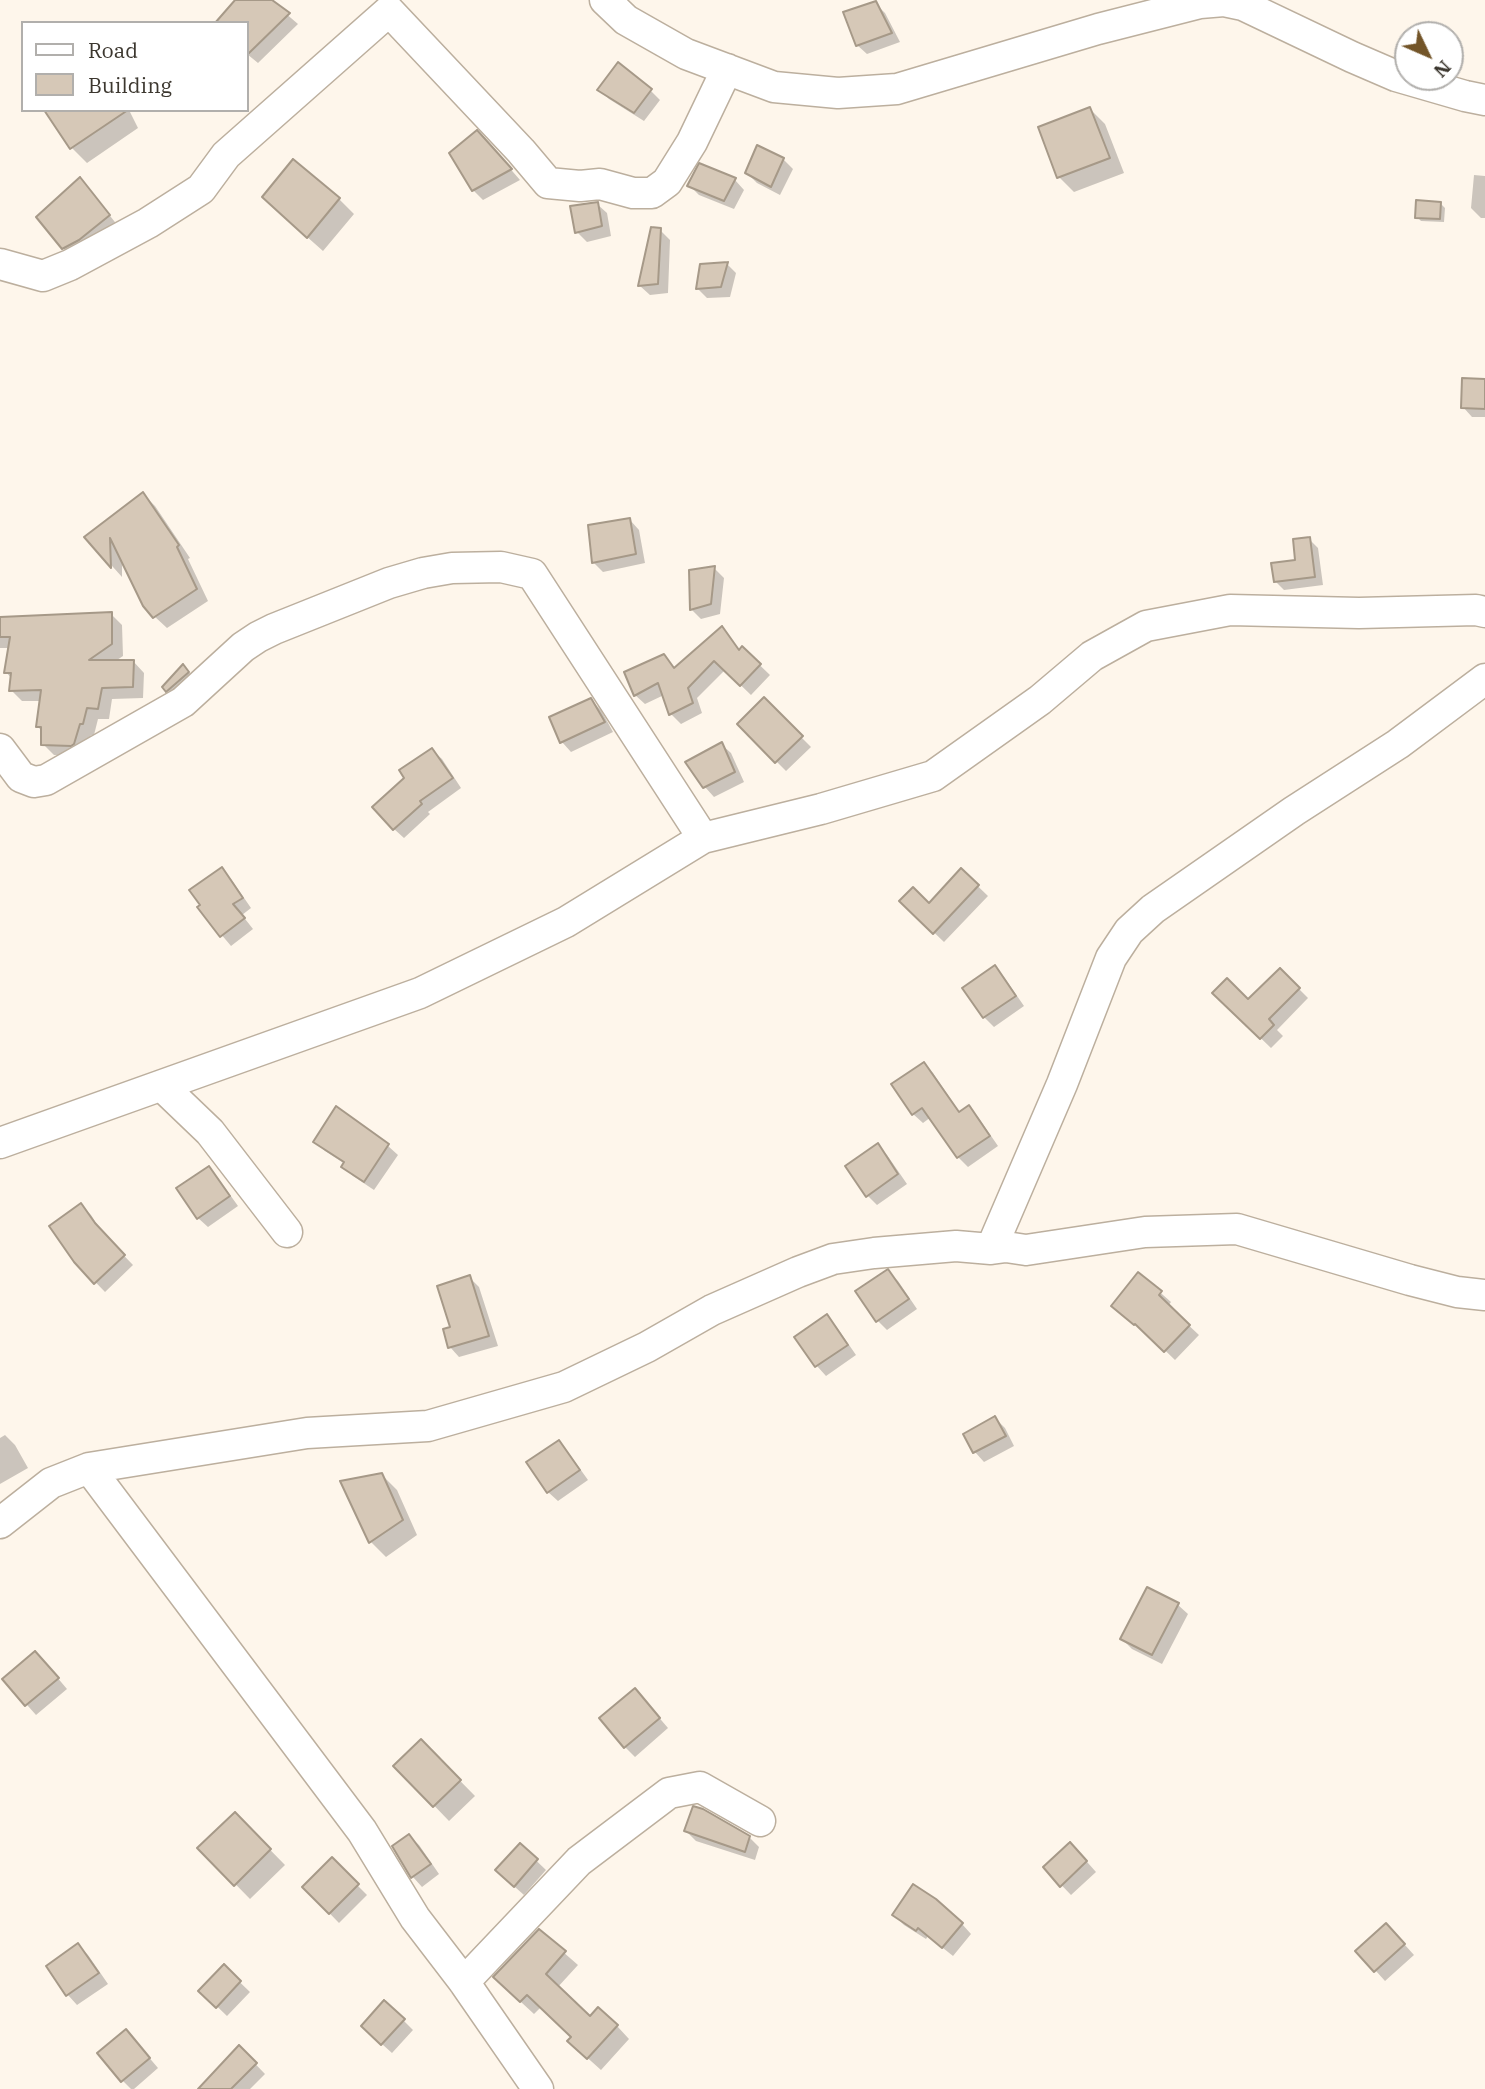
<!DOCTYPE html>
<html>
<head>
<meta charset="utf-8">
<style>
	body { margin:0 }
	#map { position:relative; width:1485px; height:2089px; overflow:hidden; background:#fef6eb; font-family:"IBM Plex Serif",serif }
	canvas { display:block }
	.legend { position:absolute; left:21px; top:21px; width:228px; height:91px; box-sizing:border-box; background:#fff; border:2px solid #b1afac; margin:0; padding:9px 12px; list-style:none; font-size:21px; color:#3c372f }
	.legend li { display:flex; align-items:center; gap:14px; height:35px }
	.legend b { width:35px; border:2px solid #b1afac }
	.north { position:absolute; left:1394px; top:21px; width:70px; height:70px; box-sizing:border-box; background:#fff; border:2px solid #b1afac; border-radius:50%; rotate:134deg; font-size:19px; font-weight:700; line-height:28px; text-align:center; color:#3c372f }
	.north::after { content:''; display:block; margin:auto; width:24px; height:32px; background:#735529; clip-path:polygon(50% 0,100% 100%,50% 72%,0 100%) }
</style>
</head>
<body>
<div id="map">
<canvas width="1485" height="2089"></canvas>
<ul class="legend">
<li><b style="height:9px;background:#fff"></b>Road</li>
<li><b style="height:19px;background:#d6c8b7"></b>Building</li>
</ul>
<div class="north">N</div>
</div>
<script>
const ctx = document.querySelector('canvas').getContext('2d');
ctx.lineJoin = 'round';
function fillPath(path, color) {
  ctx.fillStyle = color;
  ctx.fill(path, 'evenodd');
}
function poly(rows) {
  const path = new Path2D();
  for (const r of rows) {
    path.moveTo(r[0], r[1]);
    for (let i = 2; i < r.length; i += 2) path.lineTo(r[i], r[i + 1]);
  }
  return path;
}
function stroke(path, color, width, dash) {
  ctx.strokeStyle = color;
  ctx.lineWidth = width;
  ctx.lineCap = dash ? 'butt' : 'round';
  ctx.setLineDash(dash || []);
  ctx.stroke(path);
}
fillPath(poly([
	[237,0,270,0,298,24,258,63,247,54,247,23],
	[875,3,885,13,900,42,867,54,857,45],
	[599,89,650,90,660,100,644,121,609,99],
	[1090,109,1105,124,1124,173,1074,192,1059,177],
	[46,110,129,110,138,128,87,163,72,148],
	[487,142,520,180,483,200,473,190],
	[783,159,793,169,780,195,757,183,747,173],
	[1474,175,1485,176,1485,218,1481,218,1471,208],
	[735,180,744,190,734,209,699,195,689,185],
	[89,189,118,226,73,258,63,248],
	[339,199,354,214,323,251,279,212],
	[1440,203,1445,208,1444,222,1421,221,1417,217],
	[597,204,607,213,611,236,587,242,577,232],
	[660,230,670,240,668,293,650,295,640,286],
	[727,264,736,273,730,297,707,298,697,288],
	[1485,381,1485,417,1472,417,1463,407],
	[143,494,155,506,190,558,188,559,208,601,167,628,154,616,122,558,122,577,86,537],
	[630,520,639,530,645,563,603,572,593,562],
	[1309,539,1318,548,1323,585,1284,590,1276,582,1297,561],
	[714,568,724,578,720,614,701,619,692,610,691,572],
	[111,614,122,625,123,656,114,662,133,661,144,673,143,698,112,699,109,719,98,719,94,735,91,735,85,755,54,755,43,744,43,732,38,727,41,701,22,701,11,690,12,679,6,672,10,648,0,648,0,619],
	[722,629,740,651,743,649,770,675,751,695,725,670,697,698,702,713,681,724,671,714,664,695,645,704,635,695,664,656,676,669],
	[183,667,193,676,177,700,164,687],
	[591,700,601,710,613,732,571,752,562,742],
	[764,700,811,747,786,771,739,724],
	[721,744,731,753,744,782,714,797,705,787,687,763],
	[432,750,442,759,461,788,428,812,430,814,404,838,394,829,407,778],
	[222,870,231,879,251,908,242,915,253,929,231,946,199,908],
	[961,870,988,896,944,942,901,901,929,905],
	[995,968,1004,977,1024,1006,994,1027,984,1017,964,988],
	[1280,970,1308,998,1277,1030,1283,1036,1271,1048,1214,993,1248,1002],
	[924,1064,933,1073,960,1113,969,1107,978,1117,998,1146,968,1167,958,1157,931,1117,923,1123,913,1114],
	[336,1108,388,1146,398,1155,374,1190,353,1176,343,1166,345,1164,325,1151,315,1142],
	[877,1146,887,1155,907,1184,877,1205,867,1195],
	[208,1168,218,1178,238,1206,208,1227,198,1218],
	[81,1205,91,1215,104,1235,133,1265,105,1292,75,1261],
	[888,1272,898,1281,917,1309,887,1330,877,1320],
	[1139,1274,1171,1302,1168,1306,1199,1335,1175,1360,1146,1332,1145,1333,1123,1315],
	[469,1277,479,1287,498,1346,459,1357,450,1347,453,1328],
	[827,1317,836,1326,856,1355,826,1376,817,1366,797,1337],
	[995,1418,1005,1428,1014,1446,984,1462,975,1452],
	[5,1435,15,1445,28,1468,0,1484,0,1438],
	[558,1442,568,1452,588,1480,558,1501,548,1492],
	[382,1475,397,1490,417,1535,386,1557,371,1542,342,1482],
	[1178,1605,1188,1614,1162,1664,1132,1649,1122,1639],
	[45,1663,67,1689,36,1715,4,1679],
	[644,1700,668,1728,635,1757,625,1747],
	[421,1741,475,1796,449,1821,396,1766],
	[235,1814,285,1865,250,1899,200,1848],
	[686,1831,749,1837,759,1847,755,1860,696,1841],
	[409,1836,419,1845,439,1874,422,1887,413,1877,394,1847],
	[520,1845,546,1870,524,1895,507,1880],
	[1080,1854,1096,1872,1071,1895,1045,1868],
	[332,1860,367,1895,339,1923,304,1887],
	[894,1915,962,1924,971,1934,953,1956,928,1936,926,1939,904,1925],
	[539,1931,578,1965,557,1988,590,2018,617,2026,629,2039,601,2070,582,2053,573,2037,541,2007,534,2014,508,1990],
	[1396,1935,1414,1955,1385,1981,1358,1951],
	[78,1945,88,1955,108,1984,77,2005,68,1995,48,1966],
	[224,1967,250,1992,227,2016,201,1991],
	[403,2020,413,2030,392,2053,373,2036],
	[135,2041,158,2068,134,2089,131,2089,123,2081],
	[239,2047,265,2074,250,2089,200,2089]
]), '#0003');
const building = poly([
	[235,0,272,0,290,13,247,55,247,23,215,23,235,0],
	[876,1,892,33,856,46,843,12,876,1],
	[618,62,652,89,634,113,597,90,618,62],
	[1090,107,1110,158,1057,178,1038,127,1090,107],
	[44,110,128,110,70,149,44,110],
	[477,130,512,169,472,191,449,153,477,130],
	[757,145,784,158,771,187,745,173,757,145],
	[293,159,340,198,307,238,262,197,293,159],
	[699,163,736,178,724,201,687,186,699,163],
	[80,177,110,215,79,240,62,249,36,217,80,177],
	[1416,200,1441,202,1440,219,1415,218,1416,200],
	[598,202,602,226,575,233,570,206,598,202],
	[651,227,661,228,658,284,638,286,651,227],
	[728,262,721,287,696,289,700,264,728,262],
	[1462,378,1485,379,1485,409,1461,408,1462,378],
	[143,492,179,545,177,547,197,589,153,618,143,606,110,538,111,568,84,537,143,492],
	[630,518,636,554,592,563,588,525,630,518],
	[1310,537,1315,577,1274,582,1271,563,1295,560,1293,539,1310,537],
	[715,566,711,604,690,610,689,570,715,566],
	[112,612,112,644,89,660,134,660,133,687,102,688,98,709,87,708,83,724,80,724,74,744,71,746,41,745,41,727,36,727,41,690,9,691,11,673,4,673,10,637,0,637,0,617,112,612],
	[722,626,739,650,742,646,761,664,740,686,714,661,688,688,693,703,669,715,658,683,634,696,624,672,664,654,674,668,722,626],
	[183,664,189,672,166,692,162,687,183,664],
	[764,697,803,736,775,763,737,724,764,697],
	[591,698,605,722,560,743,549,717,591,698],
	[722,742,735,772,703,788,685,762,722,742],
	[432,748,453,778,420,801,422,804,393,830,372,807,404,778,399,770,432,748],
	[222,867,243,898,233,904,245,918,220,937,197,907,200,905,189,890,222,867],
	[961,868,979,885,933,934,899,901,913,887,929,903,961,868],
	[995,965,1016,996,983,1018,962,988,995,965],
	[1280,968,1300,988,1269,1019,1274,1025,1260,1039,1212,993,1227,978,1248,999,1280,968],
	[924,1062,959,1112,969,1105,990,1136,957,1158,922,1108,912,1115,891,1084,924,1062],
	[336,1106,389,1144,364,1182,341,1167,344,1162,313,1142,336,1106],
	[878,1143,898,1174,866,1197,845,1166,878,1143],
	[209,1166,230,1196,197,1219,176,1188,209,1166],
	[81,1203,95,1223,125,1255,94,1284,74,1262,49,1226,81,1203],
	[888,1269,909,1299,876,1322,855,1291,888,1269],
	[1138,1272,1162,1291,1159,1295,1190,1325,1164,1352,1135,1324,1134,1325,1111,1306,1138,1272],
	[470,1275,489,1336,448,1348,443,1329,450,1327,437,1286,470,1275],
	[827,1314,848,1345,815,1367,794,1337,827,1314],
	[995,1416,1006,1436,973,1453,963,1434,995,1416],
	[559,1440,580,1470,547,1493,526,1462,559,1440],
	[382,1473,403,1520,369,1543,340,1481,382,1473],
	[1147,1587,1179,1603,1152,1655,1120,1639,1147,1587],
	[35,1651,59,1678,25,1706,2,1679,35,1651],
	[635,1688,660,1718,624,1748,599,1718,635,1688],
	[421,1739,461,1780,433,1807,393,1766,421,1739],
	[693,1806,703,1809,750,1836,745,1852,684,1831,693,1806],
	[235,1812,271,1849,234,1886,197,1848,235,1812],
	[409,1834,431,1864,411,1878,392,1846,409,1834],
	[1070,1842,1087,1861,1060,1887,1043,1867,1070,1842],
	[520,1843,538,1859,514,1887,495,1870,520,1843],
	[332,1857,359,1884,329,1914,302,1887,332,1857],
	[913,1884,936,1899,963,1923,942,1948,918,1928,916,1931,892,1915,913,1884],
	[1386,1923,1405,1944,1374,1972,1355,1951,1386,1923],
	[539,1929,566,1951,546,1974,590,2016,598,2007,618,2025,587,2059,567,2041,571,2037,527,1995,520,2002,493,1977,539,1929],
	[78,1943,99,1973,66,1996,46,1966,78,1943],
	[224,1964,241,1981,216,2008,198,1991,224,1964],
	[384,2000,405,2019,381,2045,361,2026,384,2000],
	[126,2029,150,2058,121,2082,97,2053,126,2029],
	[239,2045,257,2063,231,2089,198,2089,239,2045]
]);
fillPath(building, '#d6c8b7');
stroke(building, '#a69988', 2);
const minor = poly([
	[605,0,626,20,686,54,774,87,838,93,897,89,1098,29,1200,3,1224,1,1243,5,1352,57,1396,76,1465,96,1485,100],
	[0,264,43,276,70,265,148,223,201,189,226,155,389,11,521,151,548,183,580,186,600,184,633,193,652,193,667,182,692,142,727,69],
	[0,749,21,777,34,782,46,780,183,702,243,647,258,637,274,629,389,583,423,573,452,568,501,567,532,574,703,838,566,922,420,993,0,1143],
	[703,838,821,809,933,776,1040,700,1092,656,1146,626,1230,610,1359,613,1476,610,1485,612],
	[162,1086,210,1132,287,1232],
	[991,1249,1062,1084,1111,958,1129,931,1153,909,1294,811,1398,744,1485,679],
	[89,1468,307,1433,428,1426,564,1387,647,1347,712,1310,798,1272,833,1259,874,1253,956,1246,991,1249,1006,1247,1026,1250,1145,1232,1237,1229,1410,1280,1457,1292,1485,1295],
	[0,1523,51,1483,89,1468,362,1831,415,1918,464,1982,538,2089],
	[464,1982,579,1861,669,1793,700,1787,760,1821]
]);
stroke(minor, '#bcaf9e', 33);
stroke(minor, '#fff', 30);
</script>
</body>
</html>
